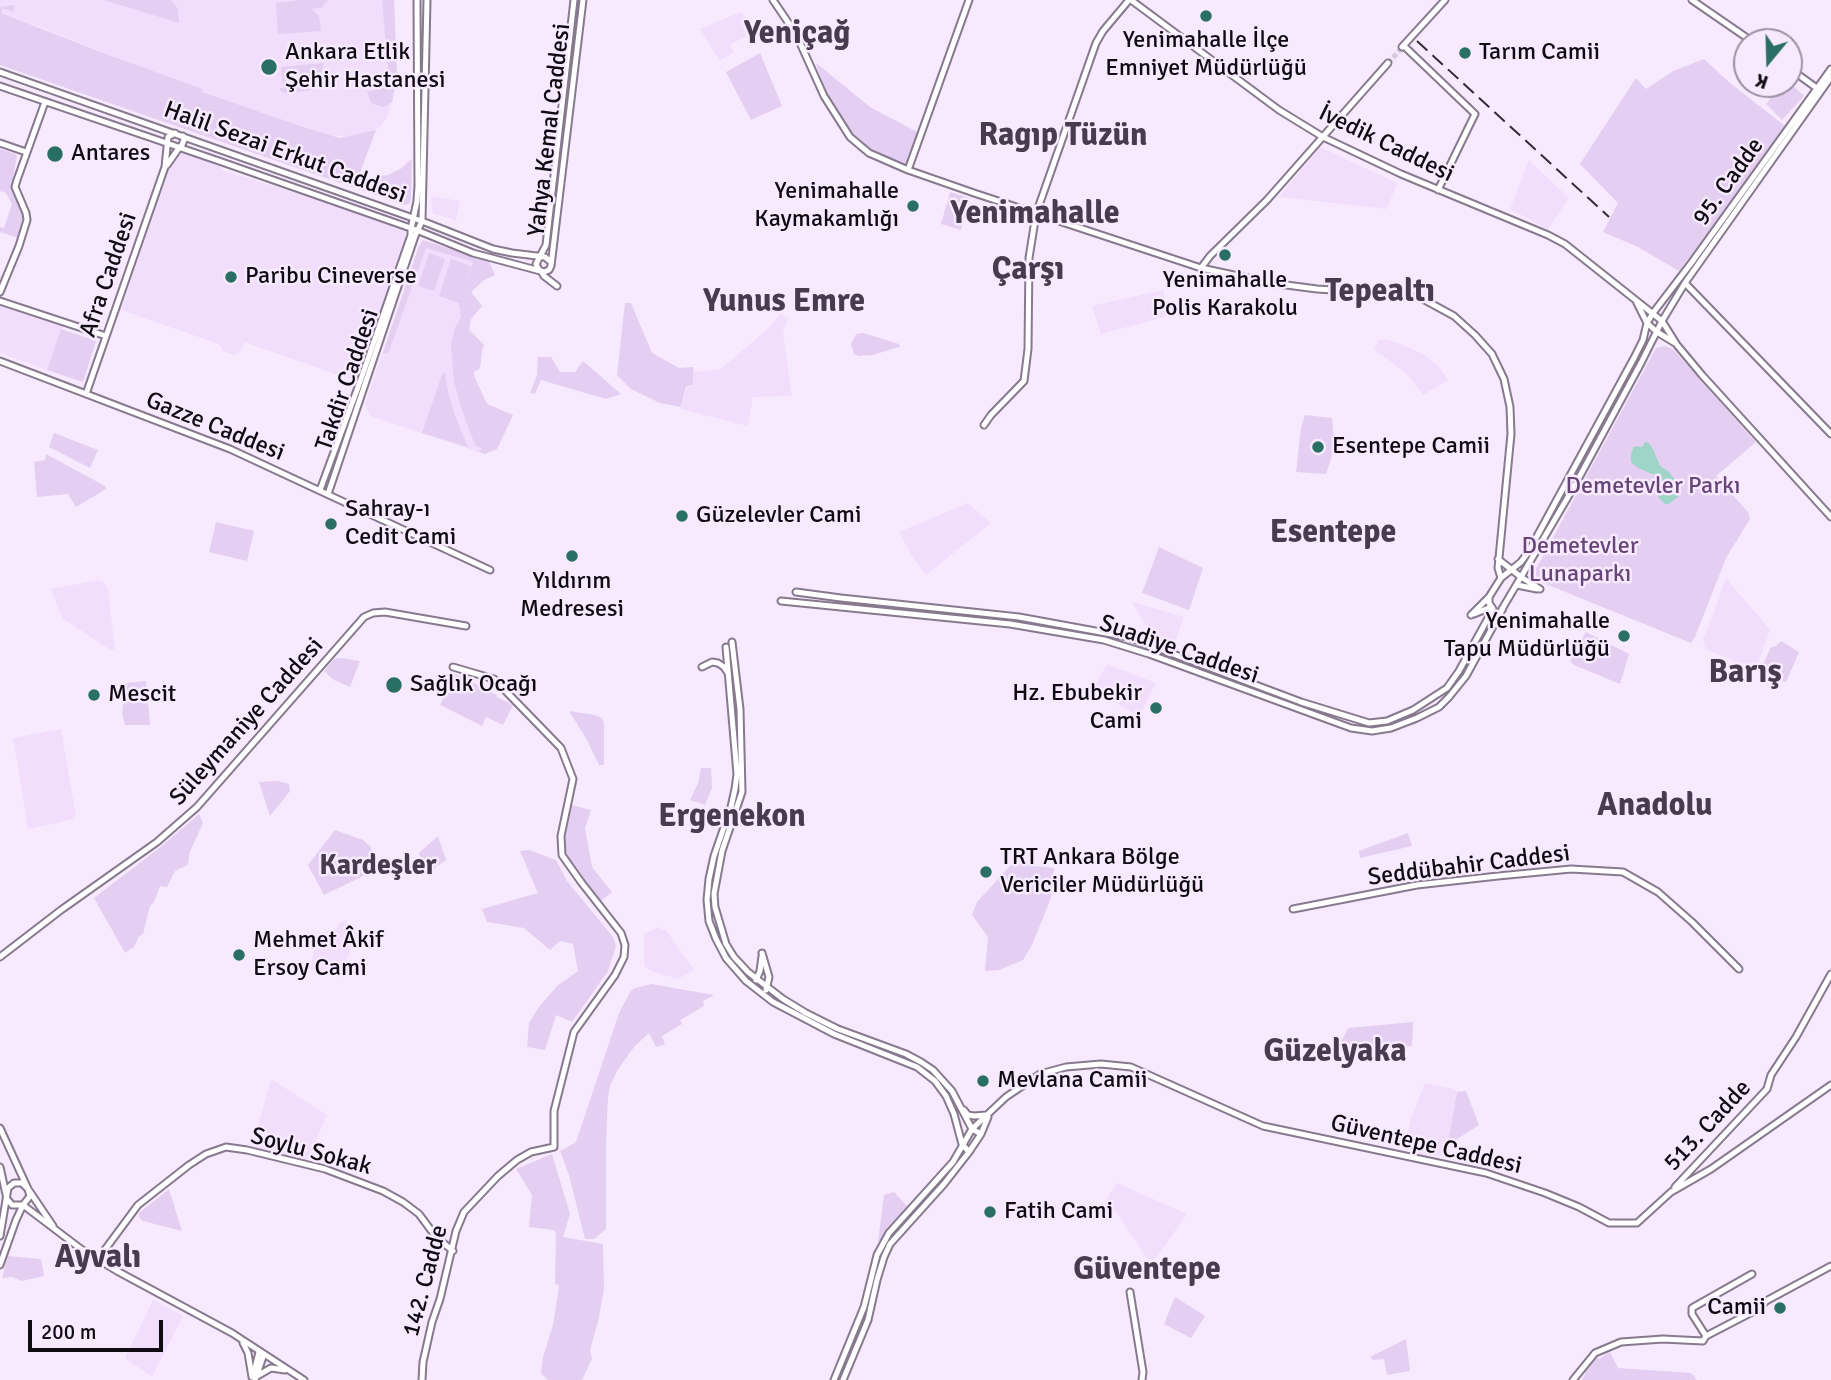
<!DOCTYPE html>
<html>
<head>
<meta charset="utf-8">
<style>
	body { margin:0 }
	#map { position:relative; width:1831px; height:1380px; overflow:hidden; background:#f7eafe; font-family:Signika,sans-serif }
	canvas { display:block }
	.north { position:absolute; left:1733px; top:28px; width:70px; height:70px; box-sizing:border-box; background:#f7eafe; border:2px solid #9b91a0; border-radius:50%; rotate:199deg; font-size:19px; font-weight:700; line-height:28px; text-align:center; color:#100b13 }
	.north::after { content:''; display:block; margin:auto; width:24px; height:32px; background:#2a6f63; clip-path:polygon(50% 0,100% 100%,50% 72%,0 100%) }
	.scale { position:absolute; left:28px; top:1320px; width:135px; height:32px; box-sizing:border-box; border:4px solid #100b13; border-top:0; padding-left:9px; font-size:21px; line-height:24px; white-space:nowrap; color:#100b13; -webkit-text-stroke:5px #f7eafe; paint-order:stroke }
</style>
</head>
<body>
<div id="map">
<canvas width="1831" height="1380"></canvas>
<div class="north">K</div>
<div class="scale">200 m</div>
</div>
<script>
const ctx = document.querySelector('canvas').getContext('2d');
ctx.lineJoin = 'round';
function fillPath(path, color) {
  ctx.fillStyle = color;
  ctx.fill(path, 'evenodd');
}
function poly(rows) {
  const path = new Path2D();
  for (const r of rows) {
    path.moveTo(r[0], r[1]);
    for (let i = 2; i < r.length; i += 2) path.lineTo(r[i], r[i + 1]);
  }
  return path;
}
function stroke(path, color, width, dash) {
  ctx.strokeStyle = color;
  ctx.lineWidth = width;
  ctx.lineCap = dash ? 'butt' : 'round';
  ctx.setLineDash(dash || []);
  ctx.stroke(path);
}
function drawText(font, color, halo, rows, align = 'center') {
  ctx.font = font + ' Signika,sans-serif';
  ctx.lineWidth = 5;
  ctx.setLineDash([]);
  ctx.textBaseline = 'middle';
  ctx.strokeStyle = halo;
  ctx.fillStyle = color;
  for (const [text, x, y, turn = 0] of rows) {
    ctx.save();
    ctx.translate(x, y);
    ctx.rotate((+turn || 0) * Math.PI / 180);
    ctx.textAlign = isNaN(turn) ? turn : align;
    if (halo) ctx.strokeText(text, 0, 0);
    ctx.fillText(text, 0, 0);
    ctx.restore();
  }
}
fillPath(poly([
	[0,0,394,0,397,76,392,102,386,119,379,128,366,133,346,137,329,135,202,92,202,89,114,57,38,26,0,13],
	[741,12,755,31,730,45,734,52,720,61,700,29],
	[1320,147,1397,183,1387,209,1279,197],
	[179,153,184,153,219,166,224,171,318,200,401,229,405,232,405,241,355,381,244,342,240,352,234,355,223,351,219,344,121,310,172,161],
	[1529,160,1569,198,1548,229,1510,209],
	[431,196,460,201,456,220,434,214,432,210],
	[423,240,489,262,495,275,484,280,471,292,482,306,471,319,469,329,484,345,482,350,480,367,478,370,474,371,474,376,487,404,513,415,497,449,485,454,370,416,365,404,419,246],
	[1163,290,1168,316,1101,334,1092,306],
	[0,304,63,326,47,370,0,353],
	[780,314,788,318,783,333,792,396,753,397,748,426,681,409,687,386,693,387,693,367,696,372,721,369,771,326],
	[1379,340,1387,340,1404,345,1424,355,1440,368,1448,380,1423,395,1407,374,1374,349],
	[968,503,991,523,926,575,913,558,899,532],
	[1726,578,1770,630,1756,669,1710,651,1705,647,1703,641],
	[99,580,103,582,108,588,115,651,109,649,62,618,51,589],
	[1132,602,1184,617,1173,648,1156,642],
	[1107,664,1156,683,1139,716,1093,690],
	[61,729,76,816,74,819,28,829,13,738],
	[345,920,357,935,339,978,310,970,318,934,337,928,338,924],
	[659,927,661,930,665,929,694,970,678,979,651,971,644,965,644,934],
	[271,1079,327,1115,306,1162,252,1148],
	[1425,1083,1454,1089,1457,1092,1445,1156,1415,1154,1410,1142,1408,1132,1411,1118],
	[1117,1183,1187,1214,1154,1260,1147,1258,1107,1198],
	[153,1300,183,1316,152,1377,125,1358]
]), '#f1ddfc');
fillPath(poly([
	[104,0,171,0,178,9,179,23],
	[300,0,328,0,322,7,312,9,319,16,321,31,278,34,276,3],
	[382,0,394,0,397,76,392,102,383,107,371,103,367,91,381,89,385,86,389,80],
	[15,5,13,12,3,8,1,13,114,57,203,89,202,92,310,129,340,138,376,130,358,178,360,179,370,178,388,175,402,168,410,160,412,160,411,199,410,203,406,205,401,204,0,65,0,7],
	[760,53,782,106,751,120,726,72],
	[1704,59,1730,83,1785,126,1760,162,1679,271,1638,247,1603,232,1618,203,1580,164,1636,78,1646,89,1673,71],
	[324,63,321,73,313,81,311,78,306,78,307,88,313,87,311,90,288,93,282,92,280,90,280,88,283,88,281,67],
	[816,63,870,107,919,133,905,169,867,150,852,136,827,96],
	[1789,82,1804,96,1782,120,1766,104,1784,84,1789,84],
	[0,149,16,154,17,156,11,189,23,216,18,238,0,232,0,227,4,228,12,204,6,193,0,191],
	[950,192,970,198,961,230,941,224],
	[423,240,489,262,495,275,484,280,471,292,482,306,471,319,469,330,484,345,482,350,480,367,478,370,474,371,474,376,487,404,513,415,497,449,485,454,476,451,480,451,482,448,475,445,461,407,454,381,451,345,455,328,461,317,459,303,439,296,451,259,471,266,463,292,473,262,426,248,389,351,386,353,383,353,419,246],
	[429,253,445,259,434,291,418,286],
	[625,303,631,303,652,353,679,368,693,367,693,385,686,386,681,407,660,403,631,389,617,375],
	[61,329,96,341,83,382,47,370],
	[863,333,899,344,900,347,895,348,873,355,859,356,854,354,851,344,856,334],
	[1664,346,1673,349,1756,442,1716,476,1748,512,1750,519,1726,558,1695,637,1691,643,1531,578,1656,348],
	[538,357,551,357,560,372,575,372,583,361,621,394,606,399,541,380,535,394,530,393,537,375],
	[443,372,445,373,448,392,455,416,468,447,422,433],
	[1305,415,1332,418,1334,443,1331,459,1326,474,1296,472,1301,428],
	[54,433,98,450,90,468,49,447],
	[46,454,105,486,106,489,76,507,68,494,37,497,34,462,45,460],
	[216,522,254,531,247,561,209,552],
	[1159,547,1203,568,1189,610,1142,593],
	[1586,632,1629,654,1620,684,1574,665,1570,661],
	[1781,641,1799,652,1786,682,1760,671,1771,647,1776,646],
	[341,658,360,661,350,687,334,680,324,671,334,659],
	[456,674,497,695,497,697,513,705,503,725,486,717,482,726,440,705],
	[146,681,150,725,125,725,122,714,125,683],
	[569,711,595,715,601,718,604,722,604,765,599,765,586,738],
	[701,768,711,768,712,788,705,805,690,800,698,783],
	[278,781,289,784,290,791,270,816,259,782],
	[572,805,591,810,585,828,592,867,612,892,601,901,578,874,567,857,565,840],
	[199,814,203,823,189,854,188,865,175,871,167,887,160,886,154,902,150,906,143,934,139,936,134,947,125,953,94,898,163,845],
	[335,830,363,840,371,847,374,864,370,871,361,877,324,895,308,865],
	[1408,833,1412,846,1360,858,1359,851],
	[438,836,446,860,436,867,430,876,419,854,420,852],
	[529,850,556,860,567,881,613,937,616,946,608,971,572,1022,556,1015,545,1050,527,1047,529,1023,539,1007,557,986,578,971,573,944,560,941,550,950,524,928,487,922,482,909,538,893,520,851],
	[1016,862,1034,866,1054,868,1051,898,1032,945,1023,960,999,970,985,971,988,937,972,915,977,902,1009,867],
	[651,984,714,995,703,1001,704,1006,680,1020,682,1024,662,1036,665,1044,656,1047,649,1033,634,1047,617,1071,610,1086,608,1097,606,1141,606,1229,594,1239,585,1239,569,1175,560,1151,575,1143,577,1139,619,1013,630,992,635,988],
	[1413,1022,1412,1046,1343,1051,1341,1042,1348,1028],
	[1466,1091,1479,1125,1451,1143,1448,1142,1457,1092],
	[552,1154,570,1214,563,1237,603,1244,604,1289,598,1322,590,1350,592,1359,582,1380,548,1380,541,1373,543,1357,553,1325,558,1294,559,1285,555,1284,556,1234,554,1230,529,1227,532,1195,516,1169],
	[169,1189,182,1231,143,1221,139,1217,139,1213],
	[894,1192,908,1207,878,1242,884,1195],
	[8,1256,41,1259,44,1276,22,1281,12,1277,2,1278],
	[1175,1297,1205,1316,1191,1338,1164,1324],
	[1406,1339,1410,1371,1387,1375,1384,1359,1373,1360,1370,1357],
	[1610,1352,1618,1368,1691,1373,1697,1380,1582,1380,1586,1373,1584,1371,1596,1356,1599,1359]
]), '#e4cef1');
fillPath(poly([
	[1645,442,1649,443,1653,449,1660,466,1668,471,1677,482,1679,496,1669,504,1665,504,1659,498,1656,488,1657,478,1655,475,1638,468,1631,462,1631,454,1634,446,1642,447]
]), '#9fd5c9');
stroke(poly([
	[1388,63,1402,48]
]), '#d4c9db', 5, [5, 2.5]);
const secondary = poly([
	[773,0,796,34,824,96,850,137,869,153,908,170,974,193,1201,268,1271,283,1317,289,1379,293,1421,298,1454,316,1475,335,1492,354,1504,379,1510,407,1511,434,1498,568,1501,578],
	[1131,0,1279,110,1323,137,1401,174,1548,235,1565,244,1662,321,1677,345,1702,375,1831,517],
	[1692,0,1753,42],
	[1404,46,1475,114,1438,190],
	[1402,47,1445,0],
	[1789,68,1818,89],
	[0,72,427,223,493,249,512,253,545,257,551,262],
	[0,86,219,161,419,231,473,253,544,272,549,270,551,266,583,0],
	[0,143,26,152],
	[167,165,179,148,182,145,184,140,183,136],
	[908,170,969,0],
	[1201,268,1210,256,1267,200,1388,63],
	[539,270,536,264,546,245,574,0],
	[541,271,544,276,557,286],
	[1685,283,1831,434],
	[0,292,19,246,27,220,26,213,15,187,17,180,45,102],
	[0,301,106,336],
	[1637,303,1647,323,1657,332,1675,343],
	[0,361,230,449,490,570],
	[86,394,165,167,168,137,175,133],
	[984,425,991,415,1024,381,1028,349,1029,258,1036,214,1096,43,1103,31,1129,0],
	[320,490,361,379,411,235,411,229,417,201,418,186,417,0],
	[328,494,415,236,422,221,427,0],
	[1498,559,1521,577,1502,609],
	[1517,585,1537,589],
	[1540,589,1521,577,1575,485,1641,363,1662,321,1685,283,1831,77],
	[796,592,841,598,1019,617,1128,637,1301,702,1369,723,1387,721,1413,710,1447,688,1459,671,1493,609,1489,603,1489,597,1501,578,1521,562,1529,551,1634,358,1643,340,1647,323,1653,313,1692,262,1831,69],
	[781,601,1010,624,1104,640,1149,654,1351,728,1372,731,1391,728,1417,718,1439,707,1449,697,1466,676,1503,608],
	[1474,614,1491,607],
	[1471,615,1489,597],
	[732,642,740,709,742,792,722,851,714,894,715,907,726,944,734,957,748,972,783,999,806,1013,838,1029,906,1054,921,1062,933,1070,952,1091,972,1129,981,1134,969,1152,944,1184,890,1244,884,1257,877,1280,868,1320,843,1380],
	[726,647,737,774,735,789,731,807,714,856,709,879,707,900,709,921,716,939,726,958,746,981,773,1002,834,1034,917,1067,935,1081,946,1096,954,1114,962,1144,969,1152],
	[702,667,712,662,718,663,724,667,728,673],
	[1293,909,1417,885,1498,876,1571,869,1623,872,1658,892,1692,922,1739,969],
	[762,953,769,977,766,990],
	[0,957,61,910,157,842,197,807,364,617,373,613,385,612,466,626],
	[756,980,760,971,762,956],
	[964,1110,968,1115,974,1116,986,1115],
	[0,1128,28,1189,53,1226],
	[981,1134,988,1117],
	[0,1167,7,1199,12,1205,23,1205],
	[1675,1187,1767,1089,1771,1075,1796,1037,1831,974],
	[23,1205,81,1249,117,1271,232,1333,304,1380],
	[0,1236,8,1188,14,1183,22,1183,28,1189,30,1196,23,1205,16,1220,0,1265],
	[98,1259,138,1205,189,1165,206,1154,226,1147,247,1150,325,1169,383,1191,403,1202,419,1214,436,1237,453,1251],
	[1130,1292,1143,1372,1142,1380],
	[1706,1336,1692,1314,1692,1308,1752,1274],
	[243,1343,248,1353,252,1377],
	[254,1372,259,1352],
	[257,1376,271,1368,285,1370],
	[255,1380,264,1354],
	[422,1380,423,1362,432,1322,440,1299,456,1231,464,1212,498,1176,517,1160,531,1152,554,1147,554,1111,574,1032,615,975,624,957,625,945,621,933,581,882,562,855,561,836,573,779,561,748,494,679,453,667],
	[834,1380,864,1307,877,1255,889,1233,953,1162,972,1129,1006,1097,1040,1074,1066,1067,1101,1064,1131,1067,1263,1126,1486,1173,1545,1193,1579,1207,1609,1223,1637,1223,1671,1192,1711,1169,1831,1085],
	[1573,1380,1595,1353,1621,1342,1663,1339,1703,1341,1706,1336,1758,1309,1766,1301,1831,1266]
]);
stroke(secondary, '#87798e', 9);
stroke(secondary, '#fff', 5);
stroke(poly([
	[1417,41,1609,217]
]), '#312b34', 2, [14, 7]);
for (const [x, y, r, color] of [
	[1206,16,7,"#2a6f63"],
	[1465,53,7,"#2a6f63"],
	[269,67,9,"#2a6f63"],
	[55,154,9,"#2a6f63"],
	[913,206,7,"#2a6f63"],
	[1225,255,7,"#2a6f63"],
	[231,277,7,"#2a6f63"],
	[1318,447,7,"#2a6f63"],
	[682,516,7,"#2a6f63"],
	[331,524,7,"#2a6f63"],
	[572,556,7,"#2a6f63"],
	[1624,636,7,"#2a6f63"],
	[394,685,9,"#2a6f63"],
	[94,695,7,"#2a6f63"],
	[1156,708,7,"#2a6f63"],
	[986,872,7,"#2a6f63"],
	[239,955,7,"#2a6f63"],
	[983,1081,7,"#2a6f63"],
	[990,1212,7,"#2a6f63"],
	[1780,1308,7,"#2a6f63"]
]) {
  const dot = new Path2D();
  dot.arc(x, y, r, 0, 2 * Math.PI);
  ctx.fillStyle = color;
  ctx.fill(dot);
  stroke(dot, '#f7eafe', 2.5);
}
drawText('24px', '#100b13', '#f7eafe', [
	["Yenimahalle İlçe",1206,41,"center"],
	["Emniyet Müdürlüğü",1206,69,"center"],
	["Ankara Etlik",285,53],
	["Şehir Hastanesi",285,81],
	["Tarım Camii",1479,53],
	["Antares",71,154],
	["Yenimahalle",899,192,"right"],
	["Kaymakamlığı",899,220,"right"],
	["Paribu Cineverse",245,277],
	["Yenimahalle",1225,281,"center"],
	["Polis Karakolu",1225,309,"center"],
	["Esentepe Camii",1332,447],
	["Sahray-ı",345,510],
	["Cedit Cami",345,538],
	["Güzelevler Cami",696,516],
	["Yıldırım",572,582,"center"],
	["Medresesi",572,610,"center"],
	["Yenimahalle",1610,622,"right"],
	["Tapu Müdürlüğü",1610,650,"right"],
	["Sağlık Ocağı",410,685],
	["Hz. Ebubekir",1142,694,"right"],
	["Cami",1142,722,"right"],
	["Mescit",108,695],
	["TRT Ankara Bölge",1000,858],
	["Vericiler Müdürlüğü",1000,886],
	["Mehmet Âkif",253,941],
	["Ersoy Cami",253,969],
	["Mevlana Camii",997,1081],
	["Fatih Cami",1004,1212],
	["Camii",1766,1308,"right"]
], 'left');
drawText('24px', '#100b13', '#f7eafe', [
	["Yahya Kemal Caddesi",550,130,-83],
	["İvedik Caddesi",1386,144,26],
	["Halil Sezai Erkut Caddesi",285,153,20],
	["95. Cadde",1729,182,-54],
	["Afra Caddesi",109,275,-71],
	["Takdir Caddesi",348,380,-71],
	["Gazze Caddesi",215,427,22],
	["Suadiye Caddesi",1179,650,19],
	["Süleymaniye Caddesi",247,722,-48],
	["Seddübahir Caddesi",1469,866,-7],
	["513. Cadde",1708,1126,-47],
	["Güventepe Caddesi",1426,1145,13],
	["Soylu Sokak",311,1152,15],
	["142. Cadde",426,1281,-75]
]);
drawText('24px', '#674578', '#f7eafe', [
	["Demetevler Parkı",1653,487],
	["Demetevler",1580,547],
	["Lunaparkı",1580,575]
]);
drawText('bold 28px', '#483b4f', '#f7eafe', [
	["Kardeşler",378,867]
]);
drawText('bold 32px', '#483b4f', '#f7eafe', [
	["Yeniçağ",797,35],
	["Ragıp Tüzün",1063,137],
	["Yenimahalle",1035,215],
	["Çarşı",1028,271],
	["Tepealtı",1380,293],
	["Yunus Emre",784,303],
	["Esentepe",1333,534],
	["Barış",1745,674],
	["Anadolu",1655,807],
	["Ergenekon",732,818],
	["Güzelyaka",1335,1053],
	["Ayvalı",98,1259],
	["Güventepe",1147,1271]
]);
</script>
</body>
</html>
